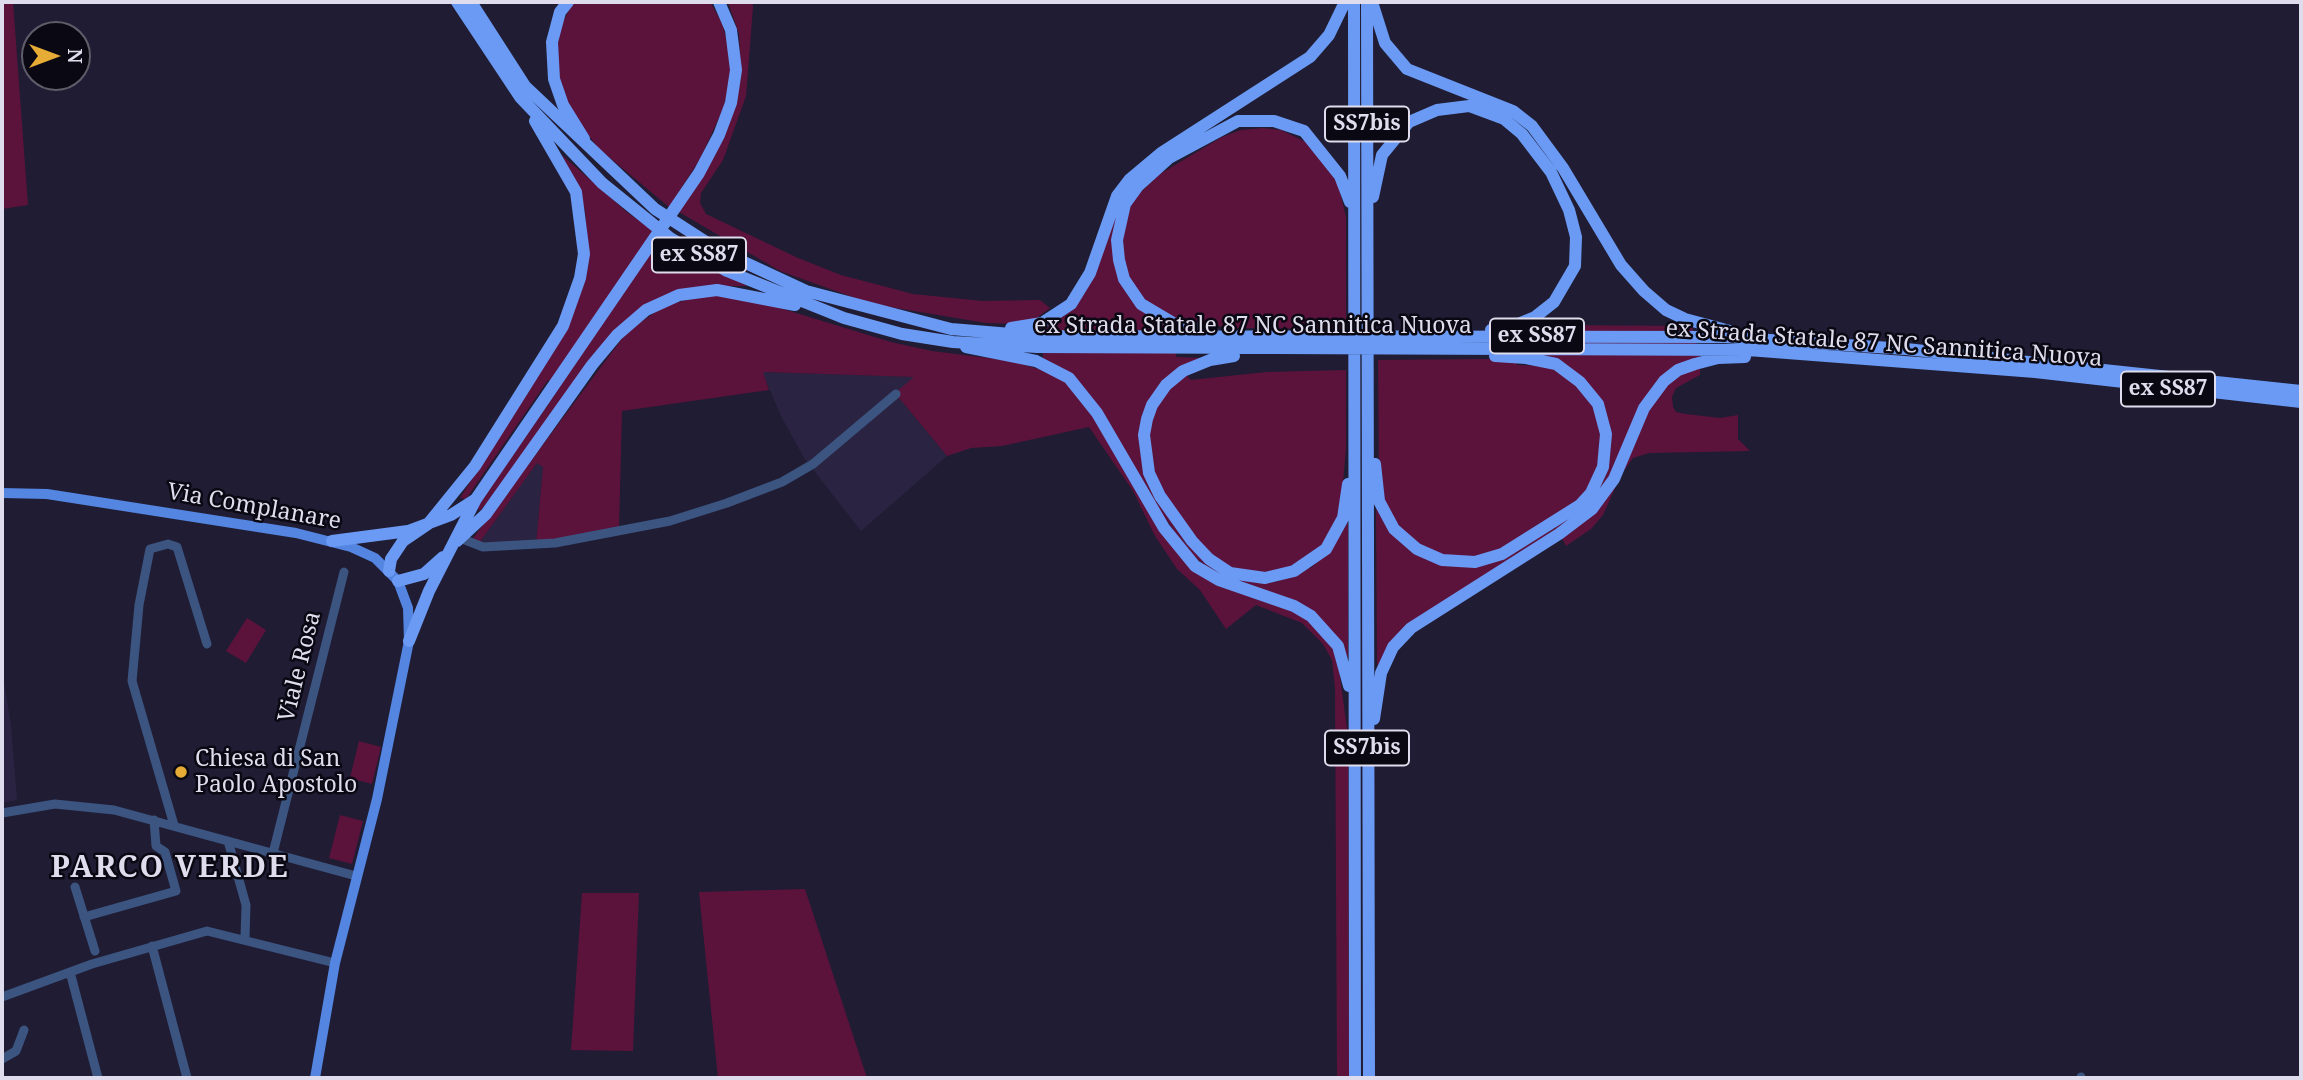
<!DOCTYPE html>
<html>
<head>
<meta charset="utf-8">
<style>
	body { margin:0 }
	#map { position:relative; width:2303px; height:1080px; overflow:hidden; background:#201c33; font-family:"Noto Serif",serif }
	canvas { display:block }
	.frame { position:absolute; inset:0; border:4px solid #dfdded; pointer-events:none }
	.north { position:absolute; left:21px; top:21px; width:70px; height:70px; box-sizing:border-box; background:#0a0812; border:2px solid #5f5d6a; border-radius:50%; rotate:90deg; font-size:19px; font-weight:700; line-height:28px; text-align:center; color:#dfdded }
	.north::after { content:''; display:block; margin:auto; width:24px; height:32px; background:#e7ac36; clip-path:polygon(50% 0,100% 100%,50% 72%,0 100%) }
</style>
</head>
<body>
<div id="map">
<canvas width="2303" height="1080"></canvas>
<div class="frame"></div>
<div class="north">N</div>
</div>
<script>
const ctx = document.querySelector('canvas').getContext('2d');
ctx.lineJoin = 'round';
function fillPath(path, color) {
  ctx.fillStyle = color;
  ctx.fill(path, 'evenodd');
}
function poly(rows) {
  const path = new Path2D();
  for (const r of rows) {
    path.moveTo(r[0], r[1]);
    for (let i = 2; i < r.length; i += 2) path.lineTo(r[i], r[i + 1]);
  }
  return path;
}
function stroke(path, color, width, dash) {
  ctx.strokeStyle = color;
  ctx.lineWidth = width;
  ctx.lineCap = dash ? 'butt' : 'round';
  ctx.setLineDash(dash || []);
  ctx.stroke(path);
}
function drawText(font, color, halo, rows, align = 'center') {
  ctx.font = font + ' "Noto Serif",serif';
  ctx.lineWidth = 5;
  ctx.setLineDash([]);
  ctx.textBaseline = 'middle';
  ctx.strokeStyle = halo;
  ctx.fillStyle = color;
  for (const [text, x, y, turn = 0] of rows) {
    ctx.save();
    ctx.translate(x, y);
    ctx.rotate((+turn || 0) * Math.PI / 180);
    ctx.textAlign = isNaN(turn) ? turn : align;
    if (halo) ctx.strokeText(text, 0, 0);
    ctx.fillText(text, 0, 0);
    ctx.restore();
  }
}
fillPath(poly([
	[762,372,915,377,895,393,947,456,861,531,804,458,781,416],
	[537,463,543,466,536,544,479,543],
	[2,671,11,724,17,800,2,803]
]), '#2a2442');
fillPath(poly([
	[2,2,13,2,28,205,2,209],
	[573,2,710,2,722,23,730,54,730,83,723,109,700,159,669,207,598,148,571,111,559,80,557,46,562,24],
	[728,2,752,2,753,7,746,96,723,160,701,193,700,203,706,214,798,258,841,275,913,294,983,301,1040,300,1050,308,1034,320,1014,324,986,323,872,304,780,271,679,212,735,103,741,78,739,34],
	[1263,128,1281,130,1308,143,1322,154,1337,180,1346,217,1346,329,1235,328,1177,321,1176,357,1201,358,1181,368,1191,380,1266,372,1346,370,1346,448,1341,507,1332,533,1310,558,1297,565,1259,574,1231,568,1213,558,1194,537,1175,509,1168,515,1185,542,1212,568,1233,578,1258,583,1276,582,1312,567,1331,550,1348,522,1348,658,1338,638,1317,615,1292,601,1219,575,1191,555,1165,518,1158,524,1194,570,1214,582,1300,614,1323,632,1337,655,1348,736,1349,1078,1337,1078,1335,688,1332,660,1323,644,1302,623,1256,605,1226,629,1200,590,1177,569,1155,536,1133,491,1089,427,1002,446,971,448,947,456,895,393,914,377,763,372,769,390,622,411,619,528,536,544,543,467,537,463,479,543,471,541,627,332,664,306,709,294,744,297,891,342,932,351,1012,361,1045,371,1049,362,1043,358,1043,329,1071,311,1085,293,1116,211,1133,185,1141,192,1160,174,1222,137,1241,130],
	[562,155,628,213,669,242,747,286,724,286,641,310,480,511,477,507,560,387,548,380,466,499,460,498,561,338,588,252,585,210],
	[1537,325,1692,326,1700,358,1700,375,1676,388,1672,397,1673,407,1676,412,1686,414,1720,418,1738,415,1738,439,1750,451,1649,453,1633,458,1621,475,1603,515,1591,529,1566,546,1558,530,1423,614,1404,629,1377,666,1376,509,1401,543,1414,552,1430,561,1462,567,1479,565,1510,555,1556,527,1552,519,1496,552,1467,558,1446,556,1427,550,1402,532,1390,517,1379,488,1378,360,1488,359,1516,361,1517,365,1542,366,1542,330,1523,330],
	[247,618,266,630,246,663,226,651],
	[359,741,381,747,372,784,350,778],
	[340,815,363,821,352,864,329,858],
	[805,889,867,1078,718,1078,699,892],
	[582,893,639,893,633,1051,571,1050]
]), '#5b133c');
stroke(poly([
	[460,538,483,547,555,543,670,521,727,503,782,482,813,464,896,394],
	[2,813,55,804,114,810,356,876],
	[174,825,132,681,139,605,150,549,168,544,177,547,207,644],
	[228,841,246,905,245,938],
	[273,853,344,572],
	[75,887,95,951],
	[84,917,176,891,165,852,156,846,154,820],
	[152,946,187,1078],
	[70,972,98,1078],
	[2,997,92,964,207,931,335,963],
	[2,1059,16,1051,24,1030],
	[2081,1078,2081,1077]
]), '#3b5480', 9);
stroke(poly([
	[2,493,47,494,296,533,351,547,375,558,398,581,408,608,409,641,377,799,335,963,315,1078]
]), '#5385e1', 10);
stroke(poly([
	[457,2,520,97,602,183,670,238,727,271,844,318,902,334,953,342,1037,347,1748,350,2035,372,2301,402],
	[471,2,525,86,655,209,720,251,806,291,951,329,1035,336,1725,337,1906,349,2301,391],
	[568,2,560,12,552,42,554,79,563,105,584,139],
	[1354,2,1355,1078],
	[1367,2,1369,1078],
	[1372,2,1385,43,1407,69,1513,111,1532,126,1563,168,1621,265,1644,291,1666,310,1685,319,1730,331],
	[1373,197,1382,155,1409,122,1437,110,1469,106,1504,119,1522,134,1551,172,1569,210,1576,237,1575,266,1554,302,1535,317,1513,326,1491,330],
	[1011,328,1042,323,1071,304,1090,273,1117,196,1130,179,1161,153,1310,57,1329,35,1345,2],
	[1205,330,1173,323,1141,304,1124,279,1119,260,1117,240,1125,204,1138,186,1169,158,1238,121,1274,121,1304,131,1340,176,1350,202],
	[966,347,1036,361,1069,378,1097,413,1164,528,1195,566,1219,580,1294,606,1311,616,1338,646,1349,686],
	[1234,356,1210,360,1183,371,1166,385,1152,405,1147,419,1144,435,1149,473,1160,496,1192,541,1209,559,1230,573,1265,578,1294,571,1326,549,1343,518,1348,484],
	[1375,464,1379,501,1394,529,1417,549,1442,560,1475,562,1502,554,1580,505,1591,493,1603,467,1606,434,1598,404,1580,382,1556,364,1526,358,1495,356],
	[332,541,408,531,451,515,476,499],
	[457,541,486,514,592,365,617,335,646,310,679,295,717,290,795,305],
	[389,571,391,559,403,541,428,524,475,466,563,326,580,278,584,254,576,192,535,121],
	[398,581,424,574,443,557],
	[409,641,429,591,476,499,699,173,719,135,731,103,736,70,731,30,719,2],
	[1374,719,1381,673,1393,647,1411,628,1559,534,1592,509,1614,479,1644,408,1664,381,1678,370,1695,364,1718,358,1745,357]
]), '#6a9af3', 12);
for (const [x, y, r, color] of [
	[181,772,7,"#e7ac36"]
]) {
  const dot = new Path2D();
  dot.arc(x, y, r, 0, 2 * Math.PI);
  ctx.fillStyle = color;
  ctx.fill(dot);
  stroke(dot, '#0a0812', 2.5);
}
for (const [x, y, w] of [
	[1367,124,84],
	[699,255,94],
	[1537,336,94],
	[2168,389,94],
	[1367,748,84]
]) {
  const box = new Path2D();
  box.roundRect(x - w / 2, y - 17.5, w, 35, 5);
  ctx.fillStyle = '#0a0812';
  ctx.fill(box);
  stroke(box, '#dfdded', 2);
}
drawText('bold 21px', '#dfdded', null, [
	["SS7bis",1367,124],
	["ex SS87",699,255],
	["ex SS87",1537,336],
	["ex SS87",2168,389],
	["SS7bis",1367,748]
]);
drawText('23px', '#dfdded', '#0a0812', [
	["ex Strada Statale 87 NC Sannitica Nuova",1253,326],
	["ex Strada Statale 87 NC Sannitica Nuova",1884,344,4],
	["Via Complanare",254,507,10],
	["Viale Rosa",300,667,-76]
]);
drawText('23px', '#dfdded', '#0a0812', [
	["Chiesa di San",195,759],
	["Paolo Apostolo",195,785]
], 'left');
ctx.letterSpacing = '2px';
drawText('bold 30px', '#dfdded', '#0a0812', [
	["PARCO VERDE",170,868]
]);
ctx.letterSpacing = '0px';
</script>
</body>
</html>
